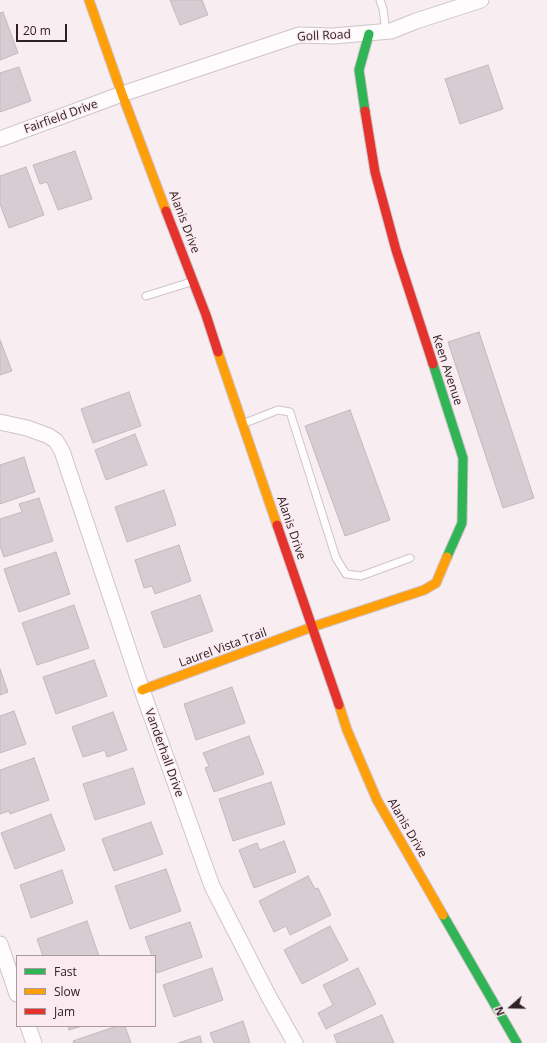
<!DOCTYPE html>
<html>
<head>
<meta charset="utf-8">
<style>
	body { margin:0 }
	#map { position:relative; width:547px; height:1043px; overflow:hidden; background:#f8eef1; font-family:"Open Sans",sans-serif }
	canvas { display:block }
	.legend { position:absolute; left:16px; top:955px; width:140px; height:72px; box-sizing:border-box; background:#fbebf0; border:1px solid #a99a9f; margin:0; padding:5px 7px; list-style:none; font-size:12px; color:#2e2025 }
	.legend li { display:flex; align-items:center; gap:8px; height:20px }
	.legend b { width:20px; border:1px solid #a99a9f }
	.north { position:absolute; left:491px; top:987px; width:40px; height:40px; -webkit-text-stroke:3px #fbebf0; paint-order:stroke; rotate:250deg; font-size:11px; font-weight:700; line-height:16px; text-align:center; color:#2e2025 }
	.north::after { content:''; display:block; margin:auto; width:14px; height:18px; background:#2e2025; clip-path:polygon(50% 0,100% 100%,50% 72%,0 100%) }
	.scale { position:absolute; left:16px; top:24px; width:51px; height:18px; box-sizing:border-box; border:2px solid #2e2025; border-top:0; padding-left:5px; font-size:12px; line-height:14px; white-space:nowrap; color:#2e2025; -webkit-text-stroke:3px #fbebf0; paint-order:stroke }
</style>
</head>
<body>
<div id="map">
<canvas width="547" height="1043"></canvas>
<ul class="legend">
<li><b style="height:5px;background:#30b455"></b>Fast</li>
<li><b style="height:5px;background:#ff9f0a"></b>Slow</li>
<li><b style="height:5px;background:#e5322d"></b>Jam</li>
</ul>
<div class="north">N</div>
<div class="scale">20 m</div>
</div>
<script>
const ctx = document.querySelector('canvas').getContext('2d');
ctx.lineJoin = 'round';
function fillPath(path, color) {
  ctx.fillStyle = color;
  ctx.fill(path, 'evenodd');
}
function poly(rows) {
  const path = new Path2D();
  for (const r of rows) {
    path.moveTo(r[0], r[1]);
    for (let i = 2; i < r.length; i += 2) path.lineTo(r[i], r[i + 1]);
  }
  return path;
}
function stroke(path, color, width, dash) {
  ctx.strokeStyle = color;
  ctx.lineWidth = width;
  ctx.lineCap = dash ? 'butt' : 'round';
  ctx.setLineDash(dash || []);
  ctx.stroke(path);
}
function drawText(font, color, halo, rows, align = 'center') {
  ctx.font = font + ' "Open Sans",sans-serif';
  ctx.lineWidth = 3;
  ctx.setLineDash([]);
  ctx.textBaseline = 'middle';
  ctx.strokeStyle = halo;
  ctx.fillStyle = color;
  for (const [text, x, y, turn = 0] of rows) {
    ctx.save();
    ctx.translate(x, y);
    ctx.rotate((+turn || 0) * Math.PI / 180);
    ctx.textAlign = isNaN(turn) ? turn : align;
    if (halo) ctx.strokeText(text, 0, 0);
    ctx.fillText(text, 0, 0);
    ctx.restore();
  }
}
const building = poly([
	[170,0,202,0,208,15,180,25,170,0],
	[3,12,18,53,0,60,0,13,3,12],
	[488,65,503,109,460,124,445,79,488,65],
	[19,67,31,101,0,112,0,73,19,67],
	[75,151,92,199,58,210,47,182,40,184,33,165,75,151],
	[26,167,44,215,9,228,0,204,0,176,26,167],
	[479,332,534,498,503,508,448,342,479,332],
	[0,340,12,371,0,375,0,340],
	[129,392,141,426,93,443,81,409,129,392],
	[350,410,390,520,345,536,305,426,350,410],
	[135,434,147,465,106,480,95,450,135,434],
	[24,457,35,492,0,504,0,465,24,457],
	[164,490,176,525,127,542,115,507,164,490],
	[39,498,53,541,4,557,0,546,0,519,22,512,19,504,39,498],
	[179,545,191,581,155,594,152,586,144,588,135,560,179,545],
	[56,552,70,594,19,612,4,569,56,552],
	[200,595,213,631,164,648,151,612,200,595],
	[74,605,89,648,37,665,22,623,74,605],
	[94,660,107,696,56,714,43,677,94,660],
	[0,669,8,692,0,695,0,669],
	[232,687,245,723,196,740,184,704,232,687],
	[14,711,26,744,0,753,0,716,14,711],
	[113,712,127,750,107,757,105,750,83,757,72,727,113,712],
	[249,736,264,774,214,792,205,768,209,766,203,753,249,736],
	[34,758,49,800,10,814,9,811,0,814,0,770,34,758],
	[133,768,145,804,95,820,83,784,133,768],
	[271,782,285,824,233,841,219,799,271,782],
	[51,814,65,850,15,869,1,833,51,814],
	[151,822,163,854,114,871,102,839,151,822],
	[284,841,296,872,254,888,239,850,257,843,260,850,284,841],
	[166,869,181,911,130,929,115,886,166,869],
	[62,870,73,903,31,918,20,885,62,870],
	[308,876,315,889,318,888,331,915,290,935,286,926,274,932,259,901,308,876],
	[87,921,99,956,43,956,37,939,87,921],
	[190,922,202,957,157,973,155,966,155,956,152,956,145,937,190,922],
	[330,926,348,960,302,984,284,950,330,926],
	[212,968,223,1000,174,1017,163,985,212,968],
	[358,968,376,1004,326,1029,318,1013,333,1005,323,985,358,968],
	[382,1015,394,1043,337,1043,334,1035,382,1015],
	[243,1021,250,1043,214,1043,210,1033,243,1021],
	[68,1026,82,1026,69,1030,68,1026],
	[117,1026,125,1026,131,1043,74,1043,73,1041,117,1026],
	[200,1036,202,1043,178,1043,200,1036]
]);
fillPath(building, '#d6ccd2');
stroke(building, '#c3b9be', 1);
const lane = poly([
	[380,0,383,9,386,32],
	[146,296,191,282],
	[245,423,278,410,290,412,336,558,346,574,361,576,410,558]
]);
const street = poly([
	[0,139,122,94,299,35,333,36,391,31,416,21,481,0],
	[0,422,27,428,49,436,56,441,62,451,142,690,212,886,269,997,295,1043],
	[0,944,17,994],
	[28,1026,34,1043]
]);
const fast = poly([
	[365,111,359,70,369,34],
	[433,364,463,458,462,523,447,557],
	[443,915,517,1043]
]);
const slow = poly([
	[89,0,122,94,166,211],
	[218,352,277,525],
	[142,690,312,627,424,590,436,583,447,557],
	[339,705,347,730,377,800,443,915]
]);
const jam = poly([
	[365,111,375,172,396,250,433,364],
	[166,211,206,315,218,352],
	[277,525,339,705]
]);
stroke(lane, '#cfc4c8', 9);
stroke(street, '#cfc4c8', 17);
stroke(fast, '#cfc4c8', 11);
stroke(slow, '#cfc4c8', 11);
stroke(jam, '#cfc4c8', 11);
stroke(lane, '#fefcfd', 7);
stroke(street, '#fefcfd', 15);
stroke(fast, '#30b455', 9);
stroke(slow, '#ff9f0a', 9);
stroke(jam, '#e5322d', 9);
drawText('12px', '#2e2025', '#fbebf0', [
	["Goll Road",324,36,-3],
	["Fairfield Drive",61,117,-20],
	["Alanis Drive",184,222,69],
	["Keen Avenue",447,370,72],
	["Alanis Drive",291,528,71],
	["Laurel Vista Trail",223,648,-20],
	["Vanderhall Drive",164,753,70],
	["Alanis Drive",407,828,60]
]);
</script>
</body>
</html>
